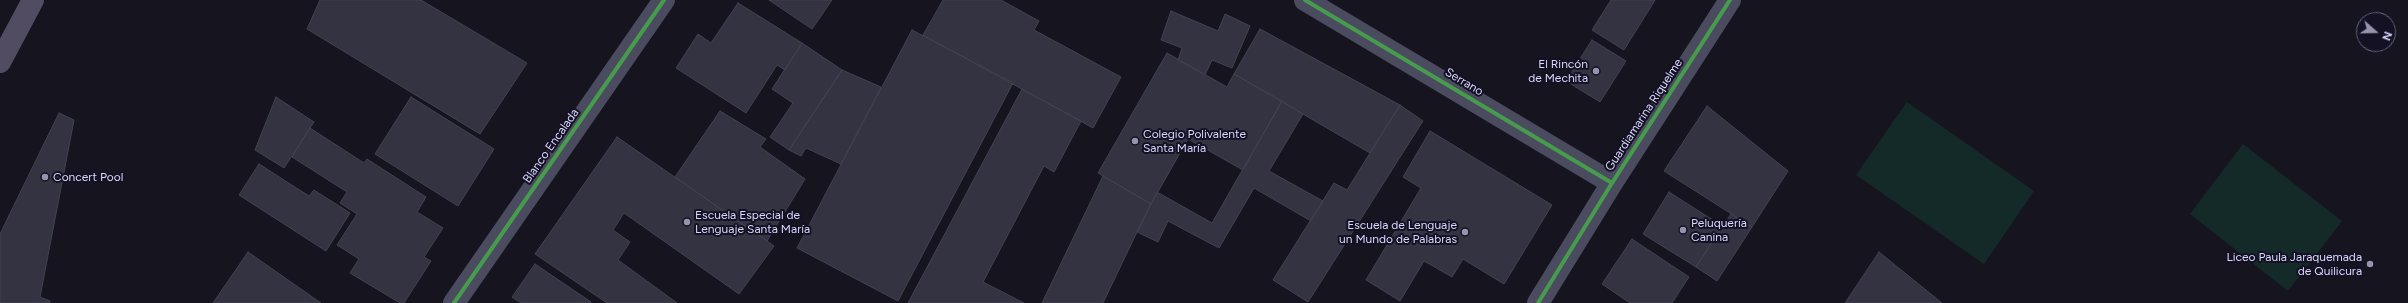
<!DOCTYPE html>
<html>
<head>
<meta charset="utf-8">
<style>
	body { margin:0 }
	#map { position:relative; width:2408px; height:303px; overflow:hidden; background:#16151f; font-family:Figtree,sans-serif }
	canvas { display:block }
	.north { position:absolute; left:2356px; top:12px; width:40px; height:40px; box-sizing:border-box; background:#131123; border:1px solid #626079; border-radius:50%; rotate:110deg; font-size:11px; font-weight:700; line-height:16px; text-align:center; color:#d9d7fb }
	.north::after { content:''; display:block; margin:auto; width:14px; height:18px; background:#9593ae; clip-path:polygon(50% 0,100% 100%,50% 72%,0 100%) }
</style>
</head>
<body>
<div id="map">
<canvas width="2408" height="303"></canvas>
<div class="north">N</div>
</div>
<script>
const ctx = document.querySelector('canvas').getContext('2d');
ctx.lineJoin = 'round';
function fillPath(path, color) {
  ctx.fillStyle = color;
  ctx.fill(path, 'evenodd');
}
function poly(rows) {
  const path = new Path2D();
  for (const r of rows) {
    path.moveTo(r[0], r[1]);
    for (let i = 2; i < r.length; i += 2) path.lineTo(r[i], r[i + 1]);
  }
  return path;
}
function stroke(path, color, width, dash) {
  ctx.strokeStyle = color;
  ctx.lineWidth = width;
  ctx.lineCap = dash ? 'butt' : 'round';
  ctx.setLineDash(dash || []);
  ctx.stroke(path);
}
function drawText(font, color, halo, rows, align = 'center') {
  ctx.font = font + ' Figtree,sans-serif';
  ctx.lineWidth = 4;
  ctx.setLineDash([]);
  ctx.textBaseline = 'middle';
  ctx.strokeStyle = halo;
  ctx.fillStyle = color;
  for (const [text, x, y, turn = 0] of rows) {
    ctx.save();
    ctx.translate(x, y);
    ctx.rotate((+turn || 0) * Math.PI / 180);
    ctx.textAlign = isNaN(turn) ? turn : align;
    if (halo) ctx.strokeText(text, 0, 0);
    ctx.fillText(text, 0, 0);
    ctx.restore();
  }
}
fillPath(poly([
	[1907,102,2034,191,1984,264,1856,175],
	[2243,144,2342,221,2288,291,2190,214]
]), '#142a29');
const building = poly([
	[320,0,421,0,527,63,480,134,307,29,320,0],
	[769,0,832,0,812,29,769,0],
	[943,0,1001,0,1039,21,1034,30,1121,77,1093,128,923,35,943,0],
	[1611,0,1655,0,1624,50,1592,30,1611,0],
	[738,3,802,43,785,70,777,65,746,113,676,68,698,34,711,43,738,3],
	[1171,11,1218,31,1225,14,1250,26,1232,68,1212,60,1205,75,1178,60,1182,48,1161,40,1171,11],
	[1260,29,1400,105,1370,153,1234,74,1260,29],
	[912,30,1013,83,898,301,797,248,912,30],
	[1592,40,1626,61,1600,102,1566,81,1592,40],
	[802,43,842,70,789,150,770,137,793,103,772,89,802,43],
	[1167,53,1227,87,1234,74,1282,101,1243,170,1188,139,1151,204,1098,173,1167,53],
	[842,70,881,87,841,164,806,148,801,156,789,150,842,70],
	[1022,89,1081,121,1054,172,1044,166,983,282,1024,303,908,303,1022,89],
	[276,97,314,122,284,168,255,150,276,97],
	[411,97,494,149,458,206,375,154,411,97],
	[1282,101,1303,114,1269,171,1323,201,1311,221,1254,188,1219,248,1168,221,1158,242,1137,232,1157,192,1212,223,1282,101],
	[1400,105,1423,121,1308,302,1273,280,1334,183,1347,190,1400,105],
	[1707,106,1788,171,1752,227,1664,171,1707,106],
	[720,111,766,139,760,147,805,179,767,241,675,177,720,111],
	[59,113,74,120,40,297,50,301,50,303,0,303,0,234,59,113],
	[310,128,364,163,367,159,426,197,417,212,443,228,424,257,431,261,404,303,400,303,350,273,359,259,337,245,357,214,340,203,347,192,292,157,310,128],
	[1430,131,1552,205,1504,284,1463,259,1452,277,1424,261,1400,301,1366,280,1421,188,1403,177,1430,131],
	[617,137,774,246,739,294,624,213,613,230,630,242,618,260,677,303,607,303,535,254,617,137],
	[259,164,309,196,314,190,350,213,326,251,239,195,259,164],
	[1103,176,1151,204,1137,232,1103,303,1042,303,1103,176],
	[1669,192,1722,226,1696,267,1643,234,1669,192],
	[1731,214,1752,227,1717,281,1696,267,1731,214],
	[1632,239,1689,277,1672,303,1630,303,1602,284,1632,239],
	[248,252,321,303,213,303,248,252],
	[1879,252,1942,303,1845,303,1879,252],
	[535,264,591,302,590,303,521,303,512,297,535,264]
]);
fillPath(building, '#343341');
stroke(building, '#434152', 1);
stroke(poly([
	[1305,0,1612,183],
	[454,303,664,0],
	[1538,303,1612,183,1730,0]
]), '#4b4b5f', 22);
stroke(poly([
	[0,62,33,0]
]), '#524c63', 22);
stroke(poly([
	[1305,0,1612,183],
	[454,303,664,0],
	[1538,303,1612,183,1730,0]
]), '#469c4c', 4);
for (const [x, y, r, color] of [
	[1596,71,4,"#9593ae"],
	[1135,141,4,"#9593ae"],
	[45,177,4,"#9593ae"],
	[687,222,4,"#9593ae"],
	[1683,230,4,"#9593ae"],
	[1465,232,4,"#9593ae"],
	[2370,264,4,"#9593ae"]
]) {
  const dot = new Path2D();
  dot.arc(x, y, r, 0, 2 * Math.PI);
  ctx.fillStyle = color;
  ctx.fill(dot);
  stroke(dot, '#131123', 1.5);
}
drawText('12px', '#d9d7fb', '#131123', [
	["El Rincón",1588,64,"right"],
	["de Mechita",1588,78,"right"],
	["Colegio Polivalente",1143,134],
	["Santa María",1143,148],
	["Concert Pool",53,177],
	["Escuela Especial de",695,215],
	["Lenguaje Santa María",695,229],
	["Peluquería",1691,223],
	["Canina",1691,237],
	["Escuela de Lenguaje",1457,225,"right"],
	["un Mundo de Palabras",1457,239,"right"],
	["Liceo Paula Jaraquemada",2362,257,"right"],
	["de Quilicura",2362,271,"right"]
], 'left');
drawText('12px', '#d9d7fb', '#131123', [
	["Serrano",1464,82,31],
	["Guardiamarina Riquelme",1644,115,-57],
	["Blanco Encalada",551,146,-55]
]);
</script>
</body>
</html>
